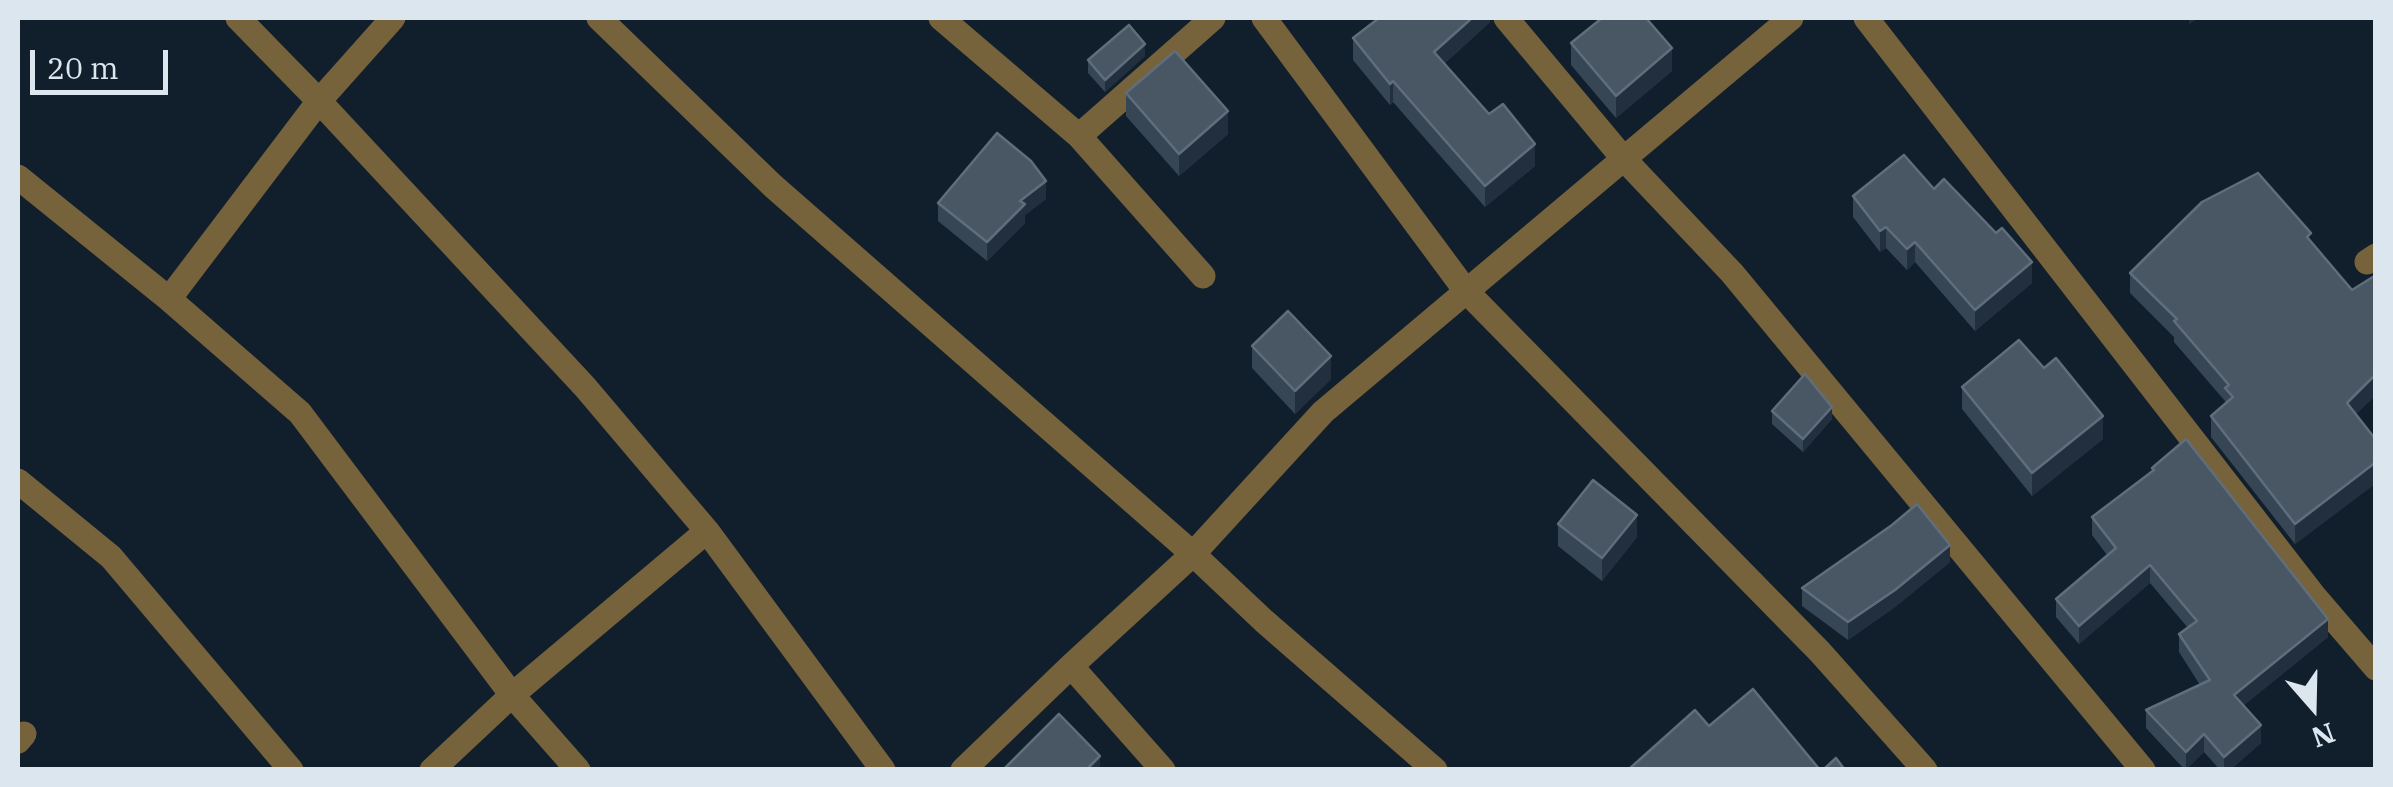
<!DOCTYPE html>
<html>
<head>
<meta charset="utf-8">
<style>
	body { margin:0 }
	#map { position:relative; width:2393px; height:787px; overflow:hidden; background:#111f2d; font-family:"IBM Plex Serif",serif }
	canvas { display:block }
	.frame { position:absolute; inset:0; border:20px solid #dce6ef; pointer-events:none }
	.north { position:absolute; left:2263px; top:657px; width:100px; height:100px; -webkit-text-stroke:8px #111f2d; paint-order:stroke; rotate:160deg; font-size:28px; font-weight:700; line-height:40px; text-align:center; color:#dce6ef }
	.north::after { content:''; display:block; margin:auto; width:35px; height:45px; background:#dce6ef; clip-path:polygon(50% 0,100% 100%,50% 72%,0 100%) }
	.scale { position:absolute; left:30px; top:50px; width:138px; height:45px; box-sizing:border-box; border:5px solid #dce6ef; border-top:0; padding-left:12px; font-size:30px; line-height:35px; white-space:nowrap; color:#dce6ef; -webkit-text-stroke:8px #111f2d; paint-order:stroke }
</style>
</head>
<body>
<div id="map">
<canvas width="2393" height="787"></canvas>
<div class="frame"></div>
<div class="north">N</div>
<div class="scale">20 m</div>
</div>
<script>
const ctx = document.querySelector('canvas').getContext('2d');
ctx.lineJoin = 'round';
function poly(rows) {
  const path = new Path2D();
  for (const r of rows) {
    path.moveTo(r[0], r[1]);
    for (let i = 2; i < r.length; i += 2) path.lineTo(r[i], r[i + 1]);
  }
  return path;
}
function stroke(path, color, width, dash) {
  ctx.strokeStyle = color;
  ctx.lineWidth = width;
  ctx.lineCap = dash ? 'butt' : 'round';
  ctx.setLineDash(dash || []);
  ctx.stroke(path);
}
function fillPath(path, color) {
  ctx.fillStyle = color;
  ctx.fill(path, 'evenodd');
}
stroke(poly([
	[238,18,319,101,585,387,707,531,883,770],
	[599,18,773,186,1193,554,1264,621,1435,770],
	[941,18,1079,136,1203,276],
	[1264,18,1466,291,1820,652,1925,770],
	[1506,18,1623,158,1732,273,2143,770],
	[1866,18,2314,596,2376,668],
	[1079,136,1213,18],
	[18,177,169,299,300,413,512,695,578,770],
	[2367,262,2376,256],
	[169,299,319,101,393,18],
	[18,481,111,557,291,770],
	[1071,666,1163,770],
	[18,741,24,734],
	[432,770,512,695,707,531],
	[963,770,1071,666,1193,554,1323,412,1791,18]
]), '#76633c', 25);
fillPath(poly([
	[1490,18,1490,22,1444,64,1535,166,1485,207,1393,102,1390,105,1353,60,1353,38],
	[1571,43,1672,71,1616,118,1571,65],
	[1145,56,1105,92,1088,73,1088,60],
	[1126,93,1228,134,1179,176,1126,116],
	[1934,189,2032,283,1975,331,1915,262,1907,270,1886,248,1880,252,1853,217,1853,196],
	[1046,199,1025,215,1025,223,987,261,938,221,938,203],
	[2311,242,2352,290,2376,275,2376,395,2356,414,2376,440,2376,483,2295,544,2211,437,2211,416,2225,404,2225,401,2174,342,2174,337,2130,293,2130,273],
	[1252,346,1331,379,1295,414,1252,368],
	[2044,368,2103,439,2032,496,1962,409,1962,387],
	[1772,411,1832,419,1803,452,1772,424],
	[2152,468,2328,637,2244,705,2261,743,2230,770,2220,770,2204,752,2185,770,2146,728,2146,710,2200,685,2179,652,2179,634,2188,628,2150,583,2079,644,2056,617,2056,599,2107,555,2092,535,2092,517,2152,472],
	[1558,524,1637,537,1602,581,1558,546],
	[1950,562,1895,607,1848,640,1802,606,1802,588]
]), '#374655');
fillPath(poly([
	[1472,18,1490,18,1490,22,1434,73,1434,52],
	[2189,18,2199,18,2189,24],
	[1145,44,1145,56,1105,92,1105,80],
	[1672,48,1672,71,1616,118,1616,96],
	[1393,81,1393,102,1390,105,1390,84],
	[1228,111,1228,134,1179,176,1179,154],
	[1535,144,1535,166,1485,207,1485,186],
	[1046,181,1046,199,1025,215,1025,223,987,261,987,242,1020,201],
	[1886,227,1886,248,1880,252,1880,231],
	[1915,242,1915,262,1907,270,1907,249],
	[2032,262,2032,283,1975,331,1975,310],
	[1331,356,1331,379,1295,414,1295,391],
	[2376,374,2376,395,2347,423,2347,403],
	[1832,407,1832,419,1803,452,1803,439],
	[2103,416,2103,439,2032,496,2032,473],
	[2376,462,2376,483,2295,544,2295,524],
	[1637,515,1637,537,1602,581,1602,558],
	[1950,545,1950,562,1895,607,1848,640,1848,622],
	[2150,565,2150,583,2079,644,2079,626],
	[2328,619,2328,637,2234,713,2234,695],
	[2261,725,2261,743,2230,770,2224,770,2224,757],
	[2204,734,2204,752,2186,770,2186,752],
	[1100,756,1100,770,1086,770]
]), '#212f3e');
const building = poly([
	[1379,18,1472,18,1434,52,1489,114,1503,104,1535,144,1485,186,1393,81,1390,84,1353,38,1379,18],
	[1602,18,1646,18,1672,48,1616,96,1571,43,1602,18],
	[1129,25,1145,44,1105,80,1088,60,1129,25],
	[1175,51,1228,111,1179,154,1126,93,1175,51],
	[997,133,1031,161,1046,181,1020,201,1025,204,987,242,938,203,997,133],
	[1904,155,1934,189,1944,179,1996,233,2002,228,2032,262,1975,310,1915,242,1907,249,1886,227,1880,231,1853,196,1904,155],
	[2258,173,2311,233,2307,237,2352,290,2376,275,2376,374,2347,403,2376,440,2376,462,2295,524,2211,416,2233,397,2225,388,2229,385,2174,321,2177,319,2130,273,2202,202,2258,173],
	[1288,311,1331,356,1295,391,1252,346,1288,311],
	[2019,340,2044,368,2056,358,2103,416,2032,473,1962,387,2019,340],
	[1805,374,1832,407,1803,439,1772,411,1805,374],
	[2186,439,2328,619,2234,695,2261,725,2224,757,2204,734,2186,752,2146,710,2210,680,2179,634,2197,621,2150,565,2079,626,2056,599,2116,548,2092,517,2154,470,2152,468,2186,439],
	[1593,480,1637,515,1602,558,1558,524,1593,480],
	[1917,504,1950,545,1895,590,1848,622,1802,588,1892,525,1917,504],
	[1753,689,1820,770,1628,770,1695,710,1709,726,1753,689],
	[1059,714,1100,756,1086,770,1003,770,1059,714],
	[1836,758,1845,770,1823,770,1836,758]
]);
fillPath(building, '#495765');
stroke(building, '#606e7b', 2.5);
</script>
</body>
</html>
